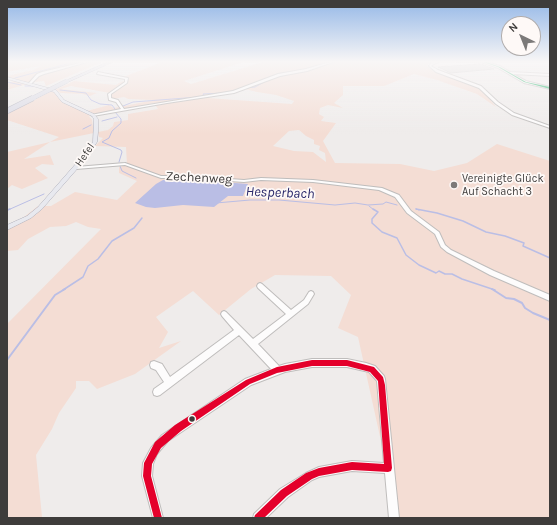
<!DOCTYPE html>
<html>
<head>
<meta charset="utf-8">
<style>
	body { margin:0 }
	#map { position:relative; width:557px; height:525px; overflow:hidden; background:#efeceb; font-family:Karla,sans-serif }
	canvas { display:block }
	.frame { position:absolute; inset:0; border:8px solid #3e3c3b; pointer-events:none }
	.north { position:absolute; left:501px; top:16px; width:40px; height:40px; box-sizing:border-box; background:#fef9f7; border:1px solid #b1adac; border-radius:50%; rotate:317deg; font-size:11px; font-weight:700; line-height:16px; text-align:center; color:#3e3c3b }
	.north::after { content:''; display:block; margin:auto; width:14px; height:18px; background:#7c7a79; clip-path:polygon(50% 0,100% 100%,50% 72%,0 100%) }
</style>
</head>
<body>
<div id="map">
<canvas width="557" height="525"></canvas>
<div class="frame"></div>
<div class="north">N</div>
</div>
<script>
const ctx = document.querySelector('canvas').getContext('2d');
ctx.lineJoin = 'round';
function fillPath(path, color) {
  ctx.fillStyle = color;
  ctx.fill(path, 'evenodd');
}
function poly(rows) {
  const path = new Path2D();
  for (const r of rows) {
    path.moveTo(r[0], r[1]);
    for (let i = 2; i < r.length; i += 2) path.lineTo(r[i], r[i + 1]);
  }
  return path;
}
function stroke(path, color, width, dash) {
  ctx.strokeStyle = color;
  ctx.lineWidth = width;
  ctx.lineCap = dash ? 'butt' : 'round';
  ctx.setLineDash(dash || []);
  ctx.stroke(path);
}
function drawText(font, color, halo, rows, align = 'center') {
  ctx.font = font + ' Karla,sans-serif';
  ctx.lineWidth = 3.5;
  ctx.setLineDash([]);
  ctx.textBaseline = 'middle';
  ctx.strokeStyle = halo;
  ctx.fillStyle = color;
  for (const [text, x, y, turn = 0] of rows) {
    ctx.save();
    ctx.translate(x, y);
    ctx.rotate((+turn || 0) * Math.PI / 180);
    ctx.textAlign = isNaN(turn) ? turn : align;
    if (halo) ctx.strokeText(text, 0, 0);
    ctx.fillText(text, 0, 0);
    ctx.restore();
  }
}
fillPath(poly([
	[7,61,105,61,46,86,44,81,34,82,7,90,9,87,7,87,7,83,14,81,7,76,33,70,41,66,7,72],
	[165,61,247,61,184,81,191,84,266,61,434,61,430,62,427,66,434,71,476,86,487,95,496,107,477,94,437,80,414,74,384,86,343,86,343,95,334,103,343,108,328,105,320,108,319,114,324,117,321,121,336,123,323,141,335,163,400,164,434,171,467,163,497,144,550,161,550,518,398,518,358,337,338,328,351,295,331,276,275,275,251,289,219,315,193,291,156,317,168,332,159,348,181,341,135,374,97,389,89,381,76,381,76,388,59,413,52,429,36,455,42,517,46,518,7,518,7,324,101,229,88,227,76,222,66,226,50,227,28,239,18,250,7,251,7,226,24,217,38,206,51,206,75,192,117,200,137,181,119,173,119,167,127,165,126,147,95,146,103,138,99,137,98,132,108,130,113,126,114,122,128,120,128,114,158,109,154,103,89,116,92,120,94,133,50,142,24,159,50,155,54,165,42,164,35,168,48,178,22,189,12,185,7,189,7,152,50,142,59,137,7,120,7,114,54,90,59,98,87,111,109,105,114,108,154,100,128,99,124,97,113,99,110,98,110,93,71,86,61,89,97,93,90,96,83,94,61,93,55,90,74,81,116,85,119,83,128,79,123,77],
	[245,89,257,92,276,95,294,101,292,104,208,98],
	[299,130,306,136,314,140,314,144,320,146,319,150,325,153,326,162,313,152,294,151,273,146,289,131]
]), '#f4ddd4');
fillPath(poly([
	[175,179,210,181,248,184,243,196,228,196,214,207,183,205,155,208,146,207,135,203,156,184,163,180]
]), '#babee5');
stroke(poly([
	[302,72,310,70],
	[281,76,299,72],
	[15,78,78,61],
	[7,82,21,85],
	[25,86,34,86],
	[244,88,255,87,266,81],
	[60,90,86,93,91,100,100,104,112,105,115,109],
	[204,96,203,94,223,93,237,90],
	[123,106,133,102,199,97],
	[115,112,121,119,121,123,112,131,109,138,102,142,121,150,122,152,119,162],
	[102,121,117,117],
	[83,129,91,125],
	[120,166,122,171,136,178],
	[216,203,250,200,279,200,335,205,355,203,368,205,383,204,386,202,397,205],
	[369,206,374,210],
	[416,209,419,210],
	[8,210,44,194]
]), '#babee5', 1);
stroke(poly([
	[373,209,378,212,372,219,372,223,382,232,397,238,406,255,419,265,436,273,439,271,445,274,452,274,462,279,495,290],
	[416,209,437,213,463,221,486,232,505,236,524,243,523,246,550,258],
	[7,210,10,209],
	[63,290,83,277,88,266,98,259,112,241,134,228,142,218]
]), '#babee5', 1.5);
stroke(poly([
	[492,289,506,298,514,299,522,303,525,308,533,313,550,320],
	[7,360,55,295,65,289]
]), '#babee5', 2);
const building = poly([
	[481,64,494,69,451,73,438,67,481,64]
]);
fillPath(building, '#d7d4d3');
stroke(building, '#c3c1c0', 1);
const minor = poly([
	[88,61,91,61,44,74,39,76,31,84,29,83,37,74,42,72,88,61],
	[333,61,336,61,307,71,280,76,234,93,167,103,93,116,91,115,121,109,116,102,109,100,108,94,125,82,125,79,97,74,98,72,128,78,127,83,111,94,111,98,118,100,124,109,233,91,278,74,306,69,333,61],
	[438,61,441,61,434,64,431,66,438,70,481,86,498,102,514,113,550,126,550,128,512,115,496,104,479,88,436,72,429,66,432,62,438,61],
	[456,61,483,61,500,66,510,72,550,74,550,76,513,74,526,81,550,87,550,89,524,83,498,68,481,62,457,62,456,61],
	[125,163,161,176,187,176,244,180,261,178,313,180,382,188,399,195,411,211,439,232,445,245,451,250,494,271,550,295,550,301,490,275,447,252,441,247,435,234,407,213,395,197,379,190,313,182,261,180,244,182,187,178,161,178,125,165,76,169,74,168,76,167,125,163],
	[260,283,262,284,291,310,304,300,309,292,311,291,313,292,314,294,308,304,258,344,279,366,285,364,312,359,347,359,366,363,375,366,384,376,385,379,399,518,389,518,385,473,352,471,319,477,312,480,288,497,266,518,253,518,254,514,280,489,306,473,319,467,352,461,384,463,377,381,369,372,347,367,312,367,285,372,251,385,168,441,157,454,153,464,152,476,163,518,153,518,142,476,143,463,151,448,162,435,245,379,271,369,239,335,160,395,157,396,154,395,153,392,154,389,164,382,156,370,151,368,150,365,151,362,154,361,162,364,170,377,234,330,222,316,221,314,222,312,224,311,226,312,253,339,286,314,258,288,257,286,258,284,260,283]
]);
const major = poly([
	[7,77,56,90,64,100,94,114,98,119,98,132,97,142,84,161,42,209,31,218,7,230,7,225,27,216,38,207,80,159,93,142,94,119,92,116,62,102,54,92,7,79,7,77]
]);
const highway = poly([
	[110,61,115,61,68,82,65,81,110,61]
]);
stroke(minor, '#bfbdbc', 2);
stroke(major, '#afafba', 1);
stroke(highway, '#afafba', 1);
fillPath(minor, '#fdfcfc');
fillPath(major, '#e8e9ef');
fillPath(highway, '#dbdbe6');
const highwayBridgeFar1 = poly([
	[31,99,67,81]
]);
const highwayBridge = poly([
	[7,111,33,98]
]);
stroke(highwayBridgeFar1, '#afafba', 4.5, []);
stroke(highwayBridge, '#afafba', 6, []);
stroke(highwayBridgeFar1, '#dbdbe6', 4);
stroke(highwayBridge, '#dbdbe6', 5);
fillPath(poly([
	[312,360,347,360,374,367,383,377,385,385,392,468,391,471,388,472,352,470,319,476,312,479,287,496,264,518,254,518,255,515,281,490,306,473,319,468,352,462,384,464,378,381,370,372,347,366,312,366,277,373,250,384,181,431,161,448,152,464,151,476,162,518,154,518,143,476,144,463,155,442,175,425,246,380,277,367,312,360]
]), '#e4002b');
fillPath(poly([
	[480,61,483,61,500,67,526,82,550,87,550,89,524,82,498,67,480,61]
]), '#00a651');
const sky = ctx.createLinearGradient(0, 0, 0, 134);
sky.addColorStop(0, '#95b8e7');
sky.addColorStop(0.46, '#f8f6f6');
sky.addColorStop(1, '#f8f6f600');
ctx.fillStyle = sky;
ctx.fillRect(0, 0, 557, 134);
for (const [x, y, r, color] of [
	[454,185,4,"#7c7a79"],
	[192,419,3.5,"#3e3c3b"]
]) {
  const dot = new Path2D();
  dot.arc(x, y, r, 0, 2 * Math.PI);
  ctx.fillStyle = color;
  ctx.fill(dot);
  stroke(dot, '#fef9f7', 1.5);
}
drawText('11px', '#3e3c3b', '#fef9f7', [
	["Hefel",85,155,-55]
]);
drawText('11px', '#3e3c3b', '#fef9f7', [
	["Vereinigte Glück",462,179],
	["Auf Schacht 3",462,192]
], 'left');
drawText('13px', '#3e3c3b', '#fef9f7', [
	["Zechenweg",199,178,3]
]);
drawText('italic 14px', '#2a286a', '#fef9f7', [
	["Hesperbach",280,193,2]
]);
</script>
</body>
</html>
